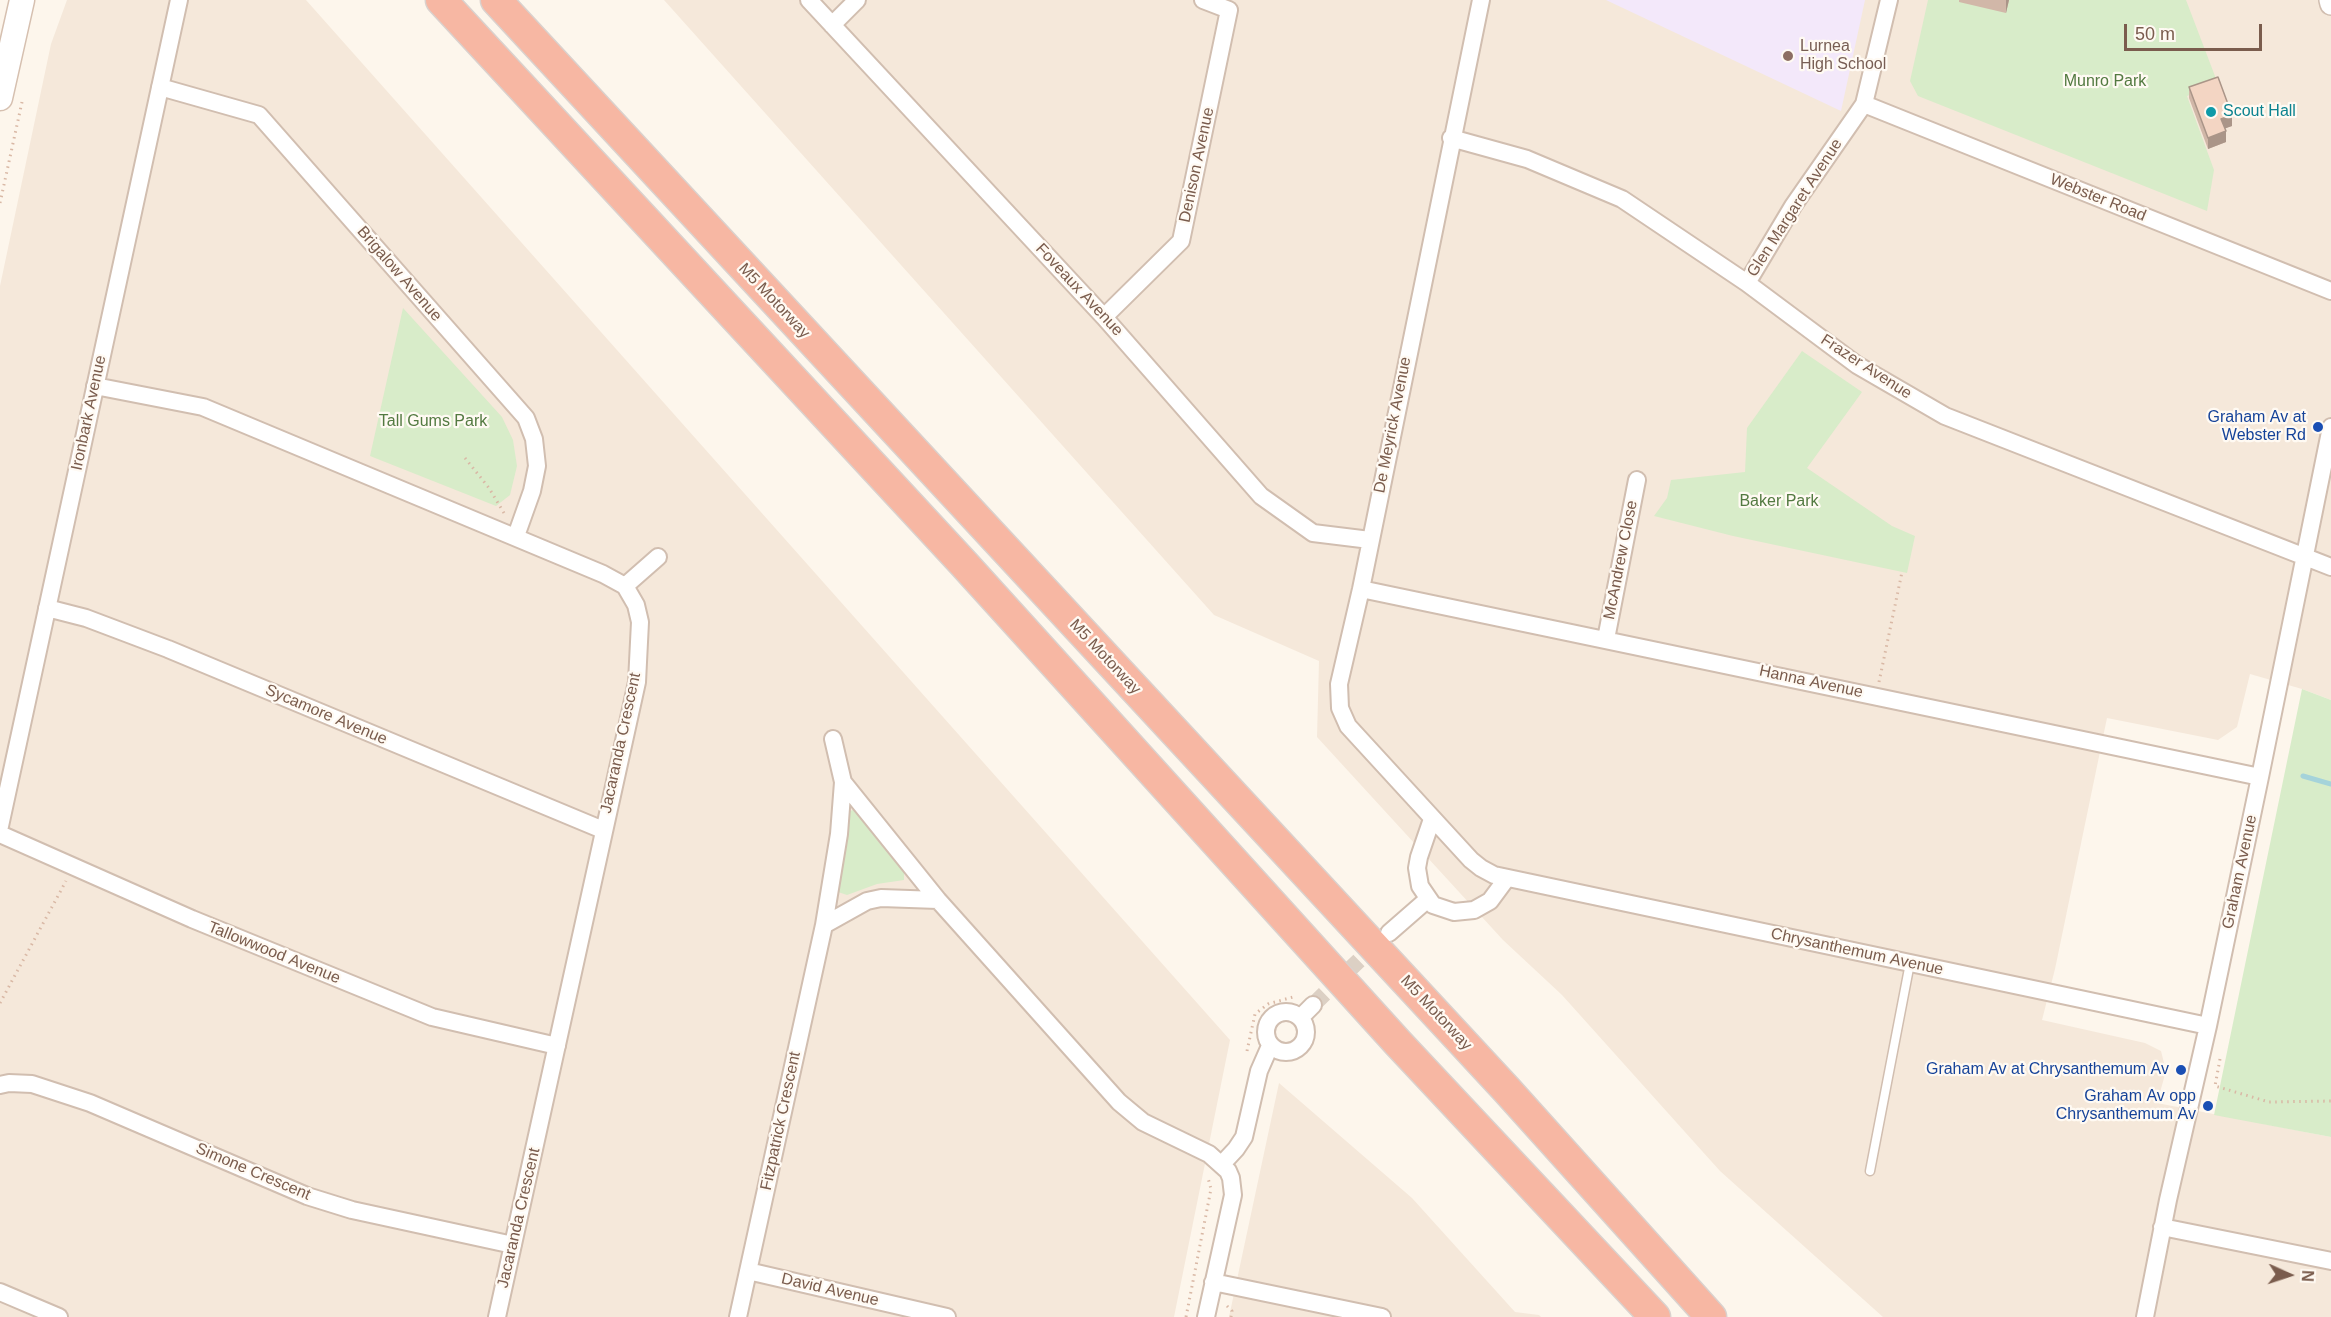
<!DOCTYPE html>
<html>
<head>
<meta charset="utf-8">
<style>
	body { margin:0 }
	#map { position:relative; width:2331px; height:1317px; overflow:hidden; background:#fdf6ec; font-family:Arial,sans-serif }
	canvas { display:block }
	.north { position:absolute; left:2259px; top:1245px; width:60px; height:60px; -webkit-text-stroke:4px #fffaf3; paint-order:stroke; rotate:93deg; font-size:16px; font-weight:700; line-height:24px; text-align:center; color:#7a5c4d }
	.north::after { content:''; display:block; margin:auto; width:21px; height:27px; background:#7a5c4d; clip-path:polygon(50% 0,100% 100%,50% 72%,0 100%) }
	.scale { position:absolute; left:2124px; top:24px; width:138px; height:27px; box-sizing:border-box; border:3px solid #7a5c4d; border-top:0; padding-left:8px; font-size:18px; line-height:21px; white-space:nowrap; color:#7a5c4d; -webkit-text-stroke:4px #fffaf3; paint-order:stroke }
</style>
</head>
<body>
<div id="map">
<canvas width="2331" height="1317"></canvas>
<div class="north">N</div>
<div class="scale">50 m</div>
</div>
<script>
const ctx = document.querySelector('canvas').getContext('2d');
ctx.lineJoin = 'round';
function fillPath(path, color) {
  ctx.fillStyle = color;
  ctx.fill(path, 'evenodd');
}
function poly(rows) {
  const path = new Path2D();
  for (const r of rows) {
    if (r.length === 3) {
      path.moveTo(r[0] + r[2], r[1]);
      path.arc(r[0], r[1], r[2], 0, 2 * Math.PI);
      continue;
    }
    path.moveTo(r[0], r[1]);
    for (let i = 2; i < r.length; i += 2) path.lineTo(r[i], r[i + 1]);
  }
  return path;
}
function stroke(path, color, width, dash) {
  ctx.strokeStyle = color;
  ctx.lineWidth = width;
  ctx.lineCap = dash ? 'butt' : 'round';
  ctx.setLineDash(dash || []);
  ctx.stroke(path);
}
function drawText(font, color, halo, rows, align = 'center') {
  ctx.font = font + ' Arial,sans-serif';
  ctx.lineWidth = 4.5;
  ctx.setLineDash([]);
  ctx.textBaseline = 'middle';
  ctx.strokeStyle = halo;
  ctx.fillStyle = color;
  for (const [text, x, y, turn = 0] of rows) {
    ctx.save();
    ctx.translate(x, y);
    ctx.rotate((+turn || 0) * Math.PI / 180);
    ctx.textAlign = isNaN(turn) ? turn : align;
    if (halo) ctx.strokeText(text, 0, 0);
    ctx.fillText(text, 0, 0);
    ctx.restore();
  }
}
fillPath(poly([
	[67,0,306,0,1230,1040,1174,1317,0,1317,0,286,51,44],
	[664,0,2331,0,2331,700,2302,689,2250,674,2237,727,2218,740,2107,718,2055,969,2042,1020,2145,1043,2161,1051,2166,1071,2157,1103,2331,1137,2331,1317,1883,1317,1720,1171,1562,995,1503,940,1317,737,1319,661,1214,615],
	[1279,1083,1412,1198,1515,1312,1539,1315,1541,1317,1229,1317]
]), '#f5e8da');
fillPath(poly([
	[1606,0,1865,0,1841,111]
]), '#f3e8fa');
fillPath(poly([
	[1928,0,2186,0,2218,84,2187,96,2214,170,2207,211,1918,96,1910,81],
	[403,308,502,417,513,440,517,466,510,495,496,506,370,456],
	[1802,351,1862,392,1807,468,1892,526,1915,536,1907,573,1733,536,1654,516,1667,498,1671,480,1745,472,1747,428],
	[2302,689,2331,700,2331,1137,2214,1115],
	[853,810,859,810,877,840,904,869,904,880,877,884,847,895,838,892,836,887,848,812]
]), '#d8ecc9');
stroke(poly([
	[2303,776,2331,784]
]), '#a5d3da', 5);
stroke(poly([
	[1313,1005,1379,941]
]), '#dcd0c4', 16, [16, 8]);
const service = poly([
	[1870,1171,1910,963]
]);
const minor = poly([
	[809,0,1104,317,1261,496,1313,533,1370,540],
	[1481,0,1361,589,1339,684,1340,708,1348,726,1471,860,1481,868,1494,875,2208,1026],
	[832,25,857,0],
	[160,87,259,115,526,418,534,439,537,466,532,491,516,536],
	[1864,104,2331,291],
	[1451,138,1527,159,1622,199,1747,283,1857,365,1945,416,2331,567],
	[1747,283,1793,206,1864,104,1889,0],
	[1104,317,1181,241,1229,10,1203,0],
	[95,386,203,407,603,574,625,586,636,605,640,622,637,682,497,1317],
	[625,586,658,557],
	[1361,589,2260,777],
	[47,608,86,618,168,649,603,830],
	[1606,639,1637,480],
	[833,739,843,782,938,900,1119,1102,1143,1122,1209,1154,1228,1171,1231,1178,1233,1195,1206,1317],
	[1432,819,1419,857,1417,868,1420,886,1433,905,1454,912,1474,910,1490,901,1507,878],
	[0,826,179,0],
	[0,834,192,919,432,1017,557,1046],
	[824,925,839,834,843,782],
	[1389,933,1428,899],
	[1286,1032,20],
	[1301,1017,1313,1005],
	[0,1085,9,1083,32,1084,90,1103,307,1196,352,1210,513,1245],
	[1222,1164,1236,1149,1244,1137,1259,1071,1270,1046],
	[2162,1227,2331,1261],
	[748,1271,947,1317],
	[1213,1282,1382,1317],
	[0,1292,59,1317],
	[738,1317,824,925,867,901,881,898,938,900],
	[2145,1317,2168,1200,2208,1026,2260,777,2331,427]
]);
const tertiary = poly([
	[2330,0,2331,4]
]);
const secondary = poly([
	[0,98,22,0]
]);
const motorway = poly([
	[441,0,964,564,1398,1043,1655,1317],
	[496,0,1506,1089,1711,1317]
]);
stroke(service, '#d1beb0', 11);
stroke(minor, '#d1beb0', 20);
stroke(tertiary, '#d1beb0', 24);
stroke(secondary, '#d6c0b0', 27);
stroke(motorway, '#dad1cd', 33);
stroke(poly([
	[0,203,22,102],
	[465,458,489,488,504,513],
	[1879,682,1902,572],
	[0,1003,66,881],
	[1247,1051,1255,1014,1268,1004,1293,997],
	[2220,1059,2215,1086,2269,1102,2331,1101],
	[1227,1306,1232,1311,1231,1317],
	[1186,1317,1211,1189,1208,1178]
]), '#d9b8a5', 3, [1.5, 4.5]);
stroke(service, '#fff', 8);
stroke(minor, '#fff', 16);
stroke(tertiary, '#fff', 21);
stroke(secondary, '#fff', 24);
stroke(motorway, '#f7b7a3', 30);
fillPath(poly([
	[1959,0,2009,0,2006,13,1959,2],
	[2189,87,2232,126,2225,128,2226,142,2208,149,2189,98]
]), '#d1b7a8');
fillPath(poly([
	[2006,0,2009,0,2006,13],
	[2232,115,2232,126,2221,130,2221,119],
	[2226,131,2226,142,2208,149,2208,138]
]), '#aa9588');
const building = poly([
	[2218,77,2232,115,2221,119,2226,131,2208,138,2189,87,2218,77]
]);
fillPath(building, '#f3d5c3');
stroke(building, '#aa9588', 1.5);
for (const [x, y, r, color] of [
	[1788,56,6,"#8d6e63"],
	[2211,112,6,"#0f9aa8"],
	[2318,427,6,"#1a4fb4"],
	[2181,1070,6,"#1a4fb4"],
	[2208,1106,6,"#1a4fb4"]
]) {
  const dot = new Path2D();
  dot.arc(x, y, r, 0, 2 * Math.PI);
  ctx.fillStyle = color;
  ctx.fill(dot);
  stroke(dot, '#fffaf3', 2);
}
drawText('16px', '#785e54', '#fffaf3', [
	["Lurnea",1800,47],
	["High School",1800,65]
], 'left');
drawText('16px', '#537a41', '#fffaf3', [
	["Munro Park",2105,82],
	["Tall Gums Park",433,422],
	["Baker Park",1779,502]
]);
drawText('16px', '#0d838f', '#fffaf3', [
	["Scout Hall",2223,112]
], 'left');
drawText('16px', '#7a5c4d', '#fffaf3', [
	["Denison Avenue",1197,165,-78],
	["Webster Road",2098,198,22],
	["Glen Margaret Avenue",1795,208,-57],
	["Brigalow Avenue",399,274,49],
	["Foveaux Avenue",1079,290,47],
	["M5 Motorway",774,301,47],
	["Frazer Avenue",1866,367,33],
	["Ironbark Avenue",89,413,-78],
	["De Meyrick Avenue",1393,425,-79],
	["McAndrew Close",1621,560,-79],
	["M5 Motorway",1105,657,47],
	["Hanna Avenue",1811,682,12],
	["Sycamore Avenue",326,715,23],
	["Jacaranda Crescent",621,743,-78],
	["Graham Avenue",2240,872,-78],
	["Chrysanthemum Avenue",1857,952,12],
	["Tallowwood Avenue",274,953,22],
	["M5 Motorway",1436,1013,47],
	["Fitzpatrick Crescent",781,1121,-78],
	["Simone Crescent",253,1172,23],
	["Jacaranda Crescent",519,1218,-77],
	["David Avenue",830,1290,13]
]);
drawText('16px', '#164399', '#fffaf3', [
	["Graham Av at",2306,418],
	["Webster Rd",2306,436],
	["Graham Av at Chrysanthemum Av",2169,1070],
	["Graham Av opp",2196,1097],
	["Chrysanthemum Av",2196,1115]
], 'right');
</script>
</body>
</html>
